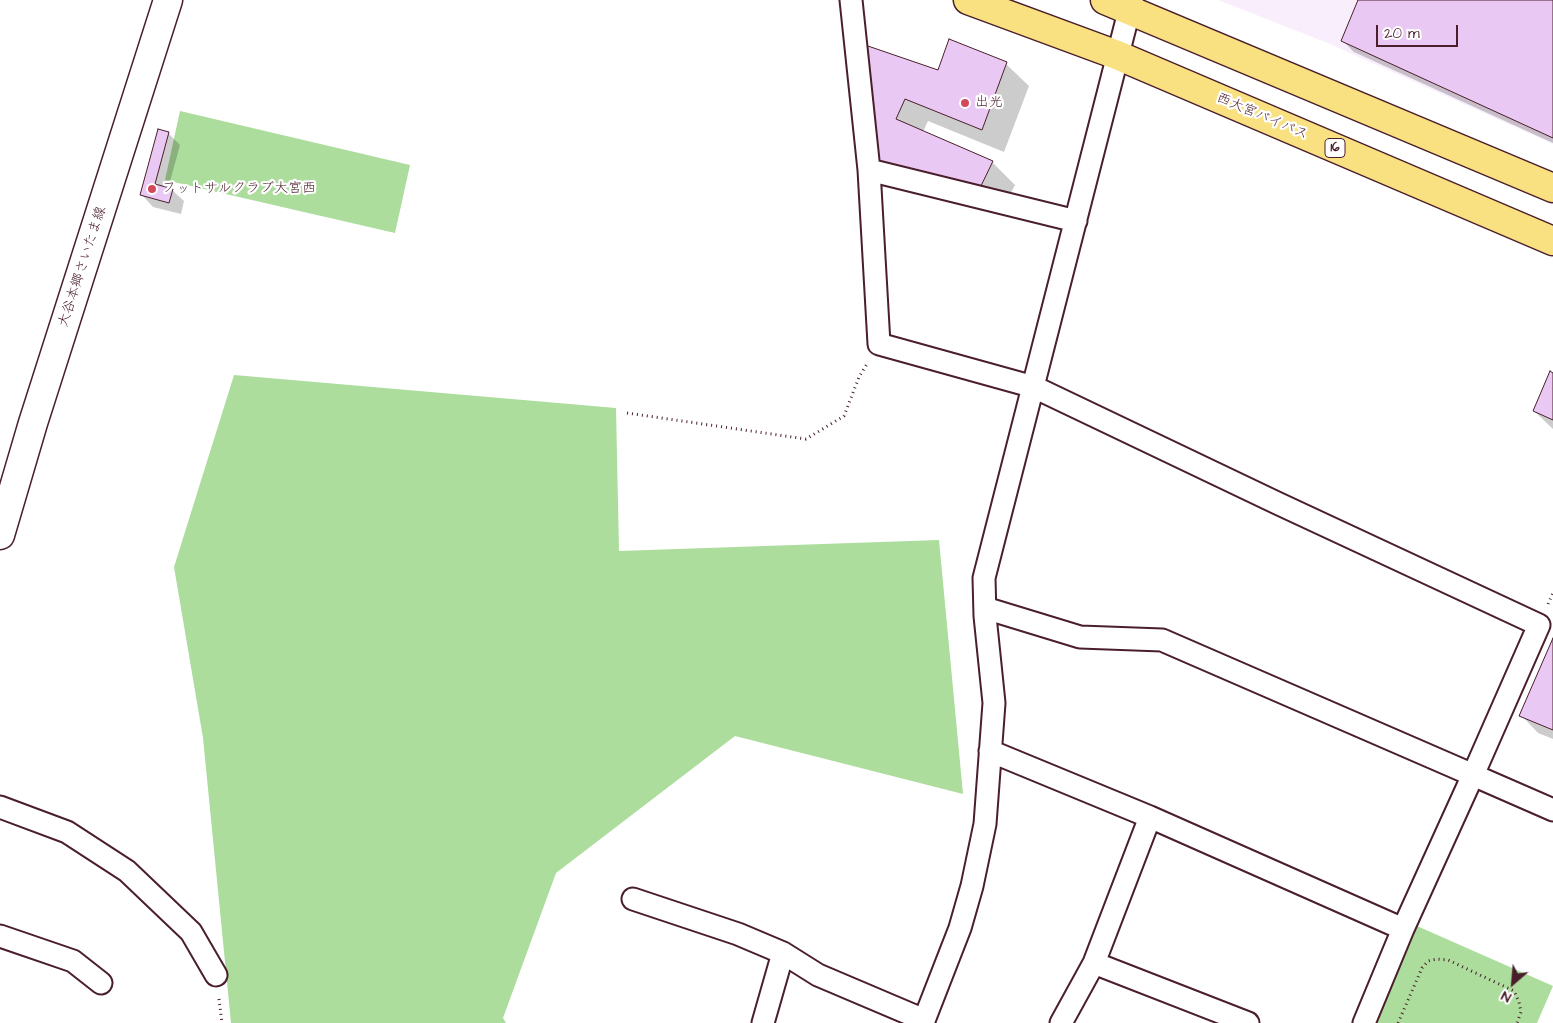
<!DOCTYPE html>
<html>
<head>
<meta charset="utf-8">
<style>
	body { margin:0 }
	#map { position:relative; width:1553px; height:1023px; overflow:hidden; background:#fff; font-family:"Architects Daughter",sans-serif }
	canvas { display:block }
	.north { position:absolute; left:1488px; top:958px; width:50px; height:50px; -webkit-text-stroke:4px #fff; paint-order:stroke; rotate:207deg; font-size:14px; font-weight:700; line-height:20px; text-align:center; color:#4a1f2b }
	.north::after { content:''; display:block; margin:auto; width:18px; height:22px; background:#4a1f2b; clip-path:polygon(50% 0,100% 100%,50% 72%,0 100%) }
	.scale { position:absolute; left:1376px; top:25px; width:82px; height:22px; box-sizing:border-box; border:2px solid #4a1f2b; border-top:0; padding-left:6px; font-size:15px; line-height:18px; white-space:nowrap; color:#4a1f2b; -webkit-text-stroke:4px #fff; paint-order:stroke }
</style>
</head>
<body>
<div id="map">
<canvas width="1553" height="1023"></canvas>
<div class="north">N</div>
<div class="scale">20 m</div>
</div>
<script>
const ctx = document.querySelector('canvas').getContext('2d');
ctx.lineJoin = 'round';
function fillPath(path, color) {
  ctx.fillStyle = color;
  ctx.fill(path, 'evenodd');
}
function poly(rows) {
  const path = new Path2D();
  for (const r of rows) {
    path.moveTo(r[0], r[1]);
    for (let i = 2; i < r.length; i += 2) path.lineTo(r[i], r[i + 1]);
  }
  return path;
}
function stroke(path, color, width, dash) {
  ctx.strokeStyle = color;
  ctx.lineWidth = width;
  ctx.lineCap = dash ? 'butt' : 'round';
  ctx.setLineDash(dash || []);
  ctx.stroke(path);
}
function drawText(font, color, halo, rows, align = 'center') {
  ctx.font = font + ' "Architects Daughter","Klee One",sans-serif';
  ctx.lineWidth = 4.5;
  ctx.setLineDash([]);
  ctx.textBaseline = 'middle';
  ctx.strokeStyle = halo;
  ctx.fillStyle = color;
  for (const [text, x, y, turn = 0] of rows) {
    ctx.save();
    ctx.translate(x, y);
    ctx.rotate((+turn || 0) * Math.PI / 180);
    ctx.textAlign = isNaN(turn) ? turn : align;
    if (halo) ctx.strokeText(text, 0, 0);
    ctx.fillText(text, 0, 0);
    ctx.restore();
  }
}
fillPath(poly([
	[1218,0,1553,0,1553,144,1330,44]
]), '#f9eefc');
fillPath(poly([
	[180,111,410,165,395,233,165,180],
	[234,375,616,408,619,551,939,540,963,794,735,736,556,873,503,1018,506,1023,231,1023,203,738,174,567],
	[1417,926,1553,986,1537,1023,1374,1023]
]), '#acdd9d');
fillPath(poly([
	[1360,0,1553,0,1553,143,1354,52,1342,40],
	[866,47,939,72,1006,64,1029,86,1004,152,928,121,923,132,992,162,1015,185,1002,210,906,186],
	[168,133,180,145,168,189,172,190,184,201,181,214,153,207,142,195],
	[1553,374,1553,429,1534,411],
	[1553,642,1553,739,1538,733,1521,715]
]), '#0003');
const building = poly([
	[1358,0,1553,0,1553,138,1341,41,1358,0],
	[949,39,1007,62,982,130,905,99,896,119,993,161,980,188,881,164,875,157,865,45,938,70,949,39],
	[158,129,169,132,155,184,173,189,169,203,140,195,158,129],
	[1550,371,1553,373,1553,420,1533,411,1550,371],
	[1553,638,1553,730,1519,716,1553,638]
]);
fillPath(building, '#eac8f4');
stroke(building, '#4a1f2b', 1);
const minor = poly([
	[851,0,869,170,879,344,1034,387,1277,503,1539,625,1473,775,1162,640,1080,637,985,608],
	[869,170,1076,221],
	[990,751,1150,817,1403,929,1473,775,1553,810],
	[0,807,67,832,127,871,191,932,216,975],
	[633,899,738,934,783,953,818,975,924,1020],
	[0,936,73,961,101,983],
	[1094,963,1248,1023],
	[763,1023,783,953],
	[923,1023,960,928,972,886,985,824,994,703,985,616,984,578,1132,0],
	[1061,1023,1094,963,1150,817],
	[1364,1023,1403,929]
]);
const secondary = poly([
	[0,535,33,423,168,0]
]);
const trunk = poly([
	[968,0,1117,55,1553,241],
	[1105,0,1553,188]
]);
stroke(minor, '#4a1f2b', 25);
stroke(secondary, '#4a1f2b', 31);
stroke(trunk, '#4a1f2b', 31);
stroke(poly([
	[627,413,806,439,844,416,859,377,867,364],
	[1548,604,1553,593],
	[219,999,222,1023],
	[1398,1023,1422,968,1428,961,1437,959,1448,960,1514,991,1519,1002,1521,1012,1517,1023]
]), '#4a1f2b', 3, [1, 4]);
stroke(minor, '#fff', 21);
stroke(secondary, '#fff', 28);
stroke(trunk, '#f9e181', 28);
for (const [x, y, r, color] of [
	[965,103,5,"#d1495b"],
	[152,189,5,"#d1495b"]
]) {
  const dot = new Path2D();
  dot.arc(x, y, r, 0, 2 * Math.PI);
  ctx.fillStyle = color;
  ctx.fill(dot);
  stroke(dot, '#fff', 2);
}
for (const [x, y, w] of [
	[1335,148,20]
]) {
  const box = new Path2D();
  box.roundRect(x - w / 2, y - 9.5, w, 19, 4);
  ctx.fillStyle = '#fff';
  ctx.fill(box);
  stroke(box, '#4a1f2b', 1);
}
drawText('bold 12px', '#4a1f2b', null, [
	["16",1335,148]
]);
drawText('14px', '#4a1f2b', '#fff', [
	["出光",975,103],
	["フットサルクラブ大宮西",162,189]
], 'left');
drawText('14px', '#4a1f2b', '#fff', [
	["西大宮バイパス",1262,117,23],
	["大谷本郷さいたま線",83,267,-72]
]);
</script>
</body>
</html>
